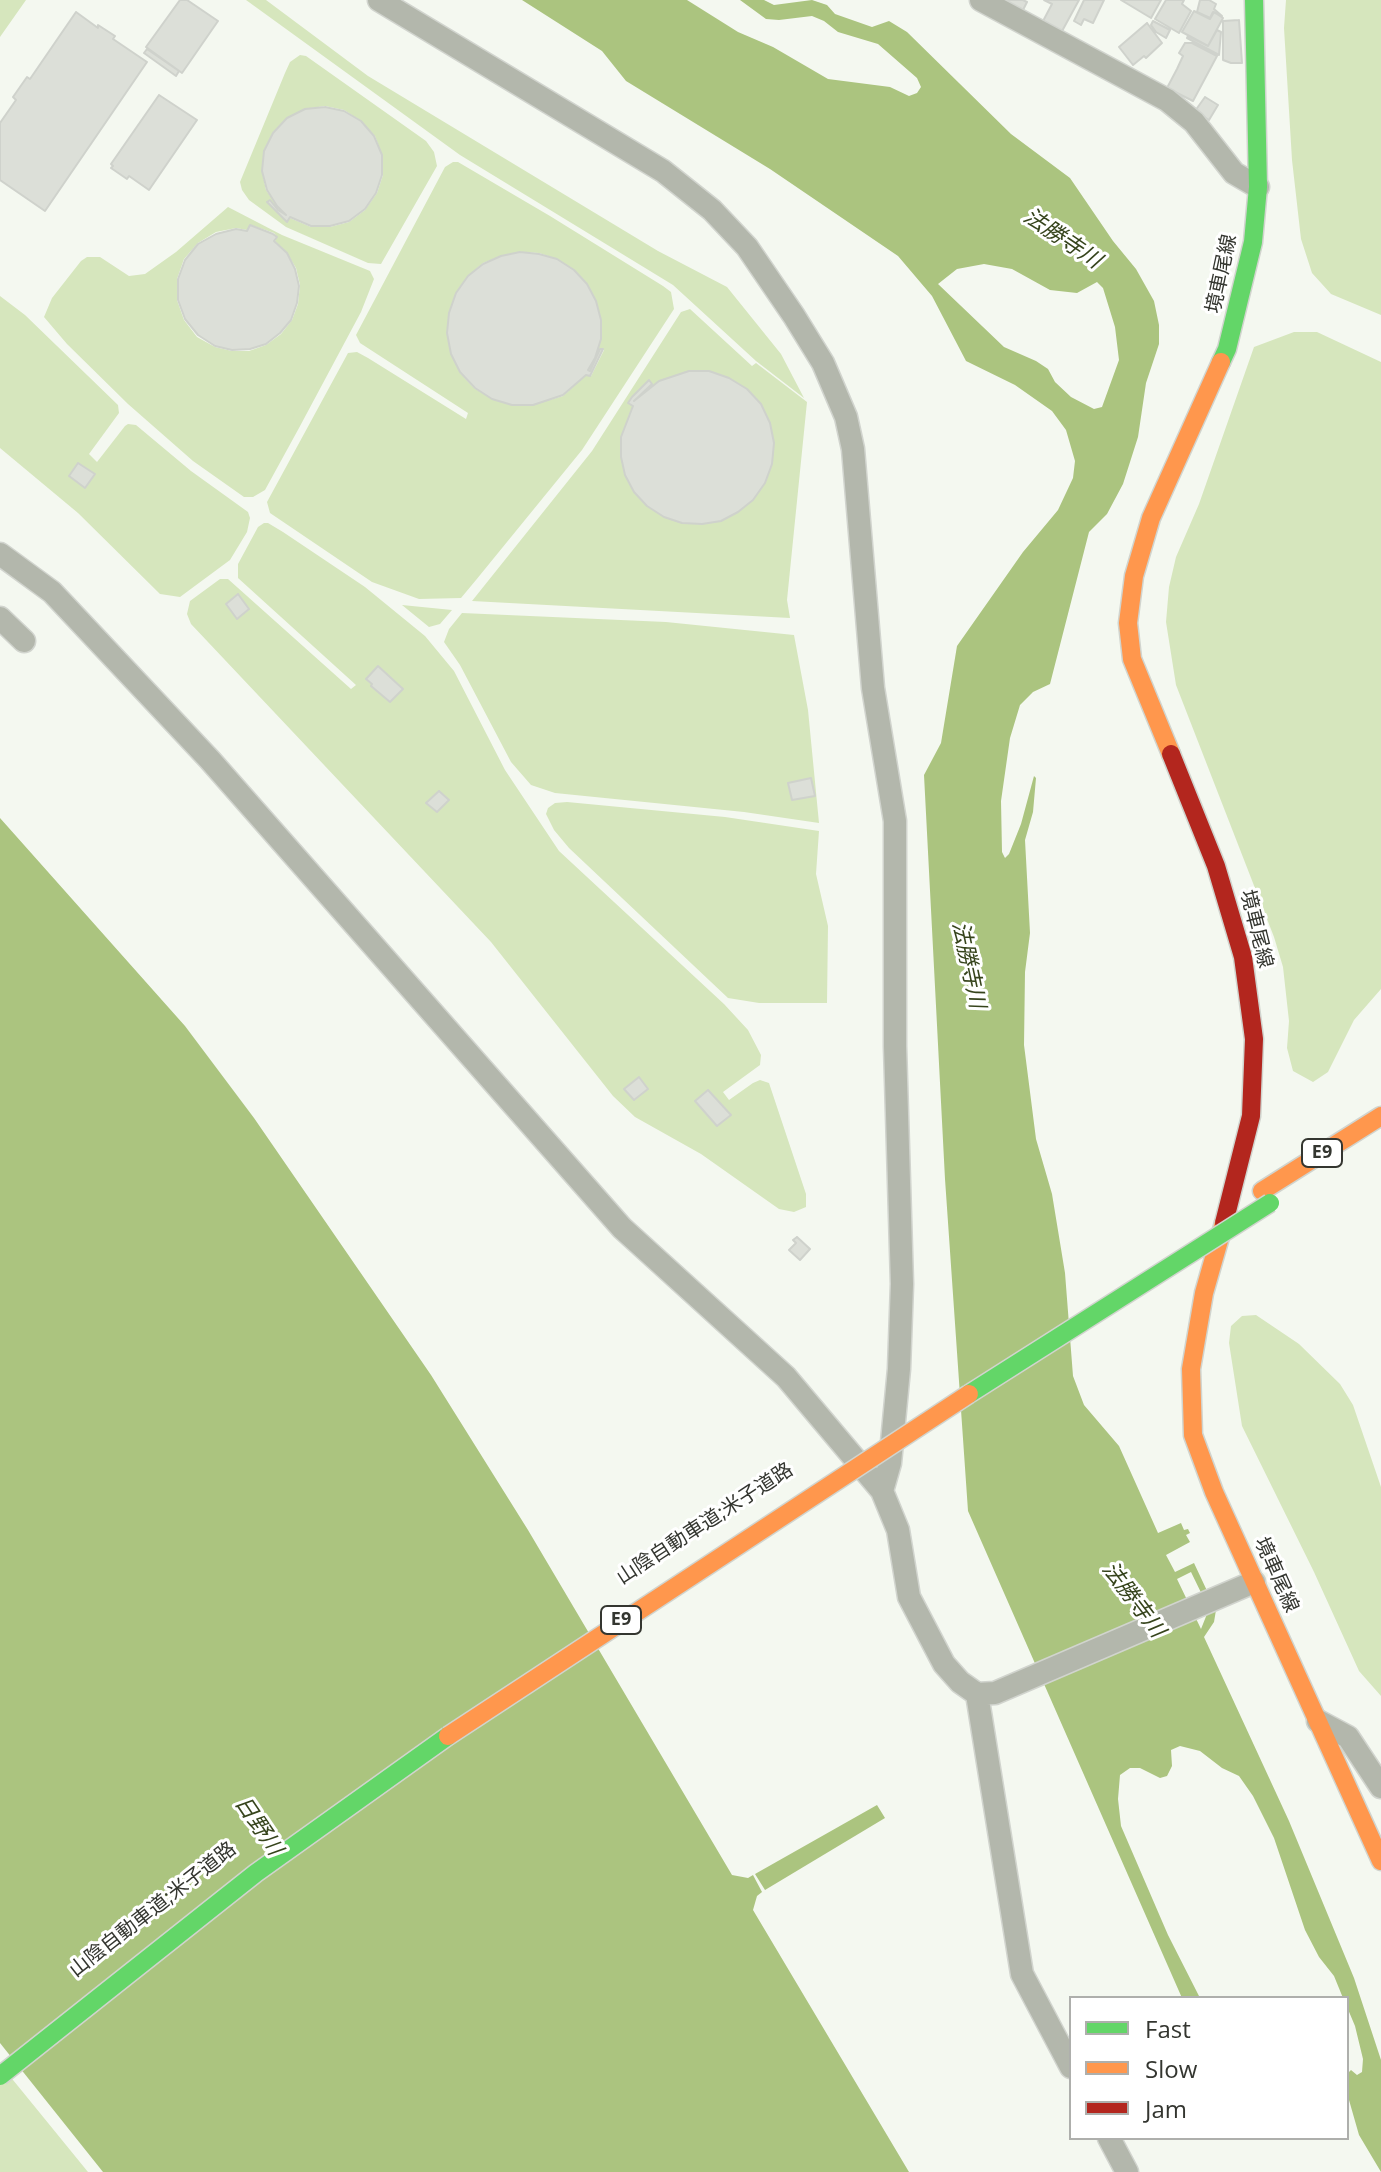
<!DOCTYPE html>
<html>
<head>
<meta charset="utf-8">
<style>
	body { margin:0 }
	#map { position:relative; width:1381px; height:2172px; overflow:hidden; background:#f4f8f0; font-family:"Open Sans",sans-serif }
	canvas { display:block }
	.legend { position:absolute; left:1069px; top:1996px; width:280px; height:144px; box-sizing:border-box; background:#fff; border:2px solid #aeafac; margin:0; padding:10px 14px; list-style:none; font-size:24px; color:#343630 }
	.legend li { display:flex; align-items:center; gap:16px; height:40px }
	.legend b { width:40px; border:2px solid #aeafac }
</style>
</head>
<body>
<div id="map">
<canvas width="1381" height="2172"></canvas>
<ul class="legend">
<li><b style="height:10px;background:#63d668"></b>Fast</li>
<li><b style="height:10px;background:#ff974d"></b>Slow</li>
<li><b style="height:10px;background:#b3261e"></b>Jam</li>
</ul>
</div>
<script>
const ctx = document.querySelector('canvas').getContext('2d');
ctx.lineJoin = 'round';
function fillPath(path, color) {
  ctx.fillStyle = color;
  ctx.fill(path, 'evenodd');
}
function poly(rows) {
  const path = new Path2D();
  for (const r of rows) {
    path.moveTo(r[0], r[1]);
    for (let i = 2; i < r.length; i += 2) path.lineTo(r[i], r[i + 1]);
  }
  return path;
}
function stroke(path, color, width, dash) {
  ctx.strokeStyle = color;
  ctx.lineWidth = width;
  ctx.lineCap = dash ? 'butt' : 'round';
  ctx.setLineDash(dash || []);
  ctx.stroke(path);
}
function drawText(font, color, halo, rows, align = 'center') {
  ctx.font = font + ' "Open Sans","Noto Sans JP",sans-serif';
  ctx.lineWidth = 6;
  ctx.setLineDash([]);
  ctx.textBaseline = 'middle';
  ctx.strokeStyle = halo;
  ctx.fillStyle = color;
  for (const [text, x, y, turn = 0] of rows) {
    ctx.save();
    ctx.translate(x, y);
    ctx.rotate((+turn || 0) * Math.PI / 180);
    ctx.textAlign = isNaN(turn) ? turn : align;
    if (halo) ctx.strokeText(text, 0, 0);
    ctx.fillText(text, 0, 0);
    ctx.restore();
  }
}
fillPath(poly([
	[0,0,26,0,0,37],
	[246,0,266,0,368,76,658,251,727,287,781,354,804,398,756,361,673,285,460,155],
	[1286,0,1381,0,1381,315,1331,294,1312,273,1301,239,1292,160,1284,28],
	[300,55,306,56,426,141,434,152,437,166,381,264,368,263,286,227,249,200,242,190,240,182,285,73,290,62],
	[325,106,344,110,361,121,375,136,382,155,383,175,377,193,365,210,349,222,330,227,311,227,290,218,287,222,267,202,270,200,284,216,266,190,262,171,264,150,273,132,287,118,305,109],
	[453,162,458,162,550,216,663,286,671,292,674,309,582,450,476,580,461,598,419,599,372,582,270,513,267,502,348,353,357,352,368,358,466,419,468,413,360,343,356,335,445,167],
	[520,252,539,253,557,259,574,270,587,284,596,301,601,320,601,339,590,371,600,348,604,350,591,376,586,375,563,396,533,405,512,405,492,399,474,388,460,373,451,354,447,333,449,312,456,293,468,276,483,263,501,256],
	[228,207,282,235,370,271,374,279,361,312,299,428,265,490,253,497,244,497,193,461,128,404,67,344,44,317,52,298,81,261,87,257,100,257,129,276,145,274,176,252],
	[251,225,274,233,277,237,275,241,287,253,296,268,300,285,298,304,292,320,281,334,266,345,249,351,232,351,215,347,197,337,184,320,177,300,177,279,184,259,198,243,216,232,236,228,247,230],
	[0,296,25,315,118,405,119,413,89,454,97,462,125,426,128,424,136,425,191,471,248,512,250,518,247,532,230,560,180,597,160,594,78,513,0,448],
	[690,309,752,366,756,363,807,402,787,600,790,618,472,601,592,451,681,312],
	[1294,332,1317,332,1381,362,1381,989,1354,1020,1328,1072,1313,1082,1293,1071,1287,1048,1289,1021,1283,967,1274,937,1176,685,1166,622,1169,587,1176,557,1199,504,1254,347],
	[264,523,268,523,283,532,365,587,425,636,454,671,505,770,559,851,724,1004,748,1030,761,1055,760,1065,723,1092,729,1100,753,1083,760,1080,769,1083,806,1194,806,1207,794,1212,779,1209,701,1154,635,1117,613,1096,491,942,191,624,187,614,190,601,220,579,228,579,351,689,356,685,238,578,238,564,258,527],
	[402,605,452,610,440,624,429,627],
	[462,613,666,622,794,635,808,710,819,823,744,812,555,793,531,785,511,762,460,665,444,642,449,629],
	[567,802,725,817,819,831,816,874,828,926,827,1003,759,1003,728,998,569,848,554,830,546,814,548,808,555,803],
	[1256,1315,1299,1344,1340,1384,1353,1405,1381,1487,1381,1696,1359,1671,1314,1572,1242,1426,1229,1343,1231,1326,1242,1316],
	[0,2064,88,2172,0,2172]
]), '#d6e6bd');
fillPath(poly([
	[522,0,687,0,738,32,773,47,828,79,890,87,909,96,917,93,921,87,917,78,878,44,838,32,824,21,812,16,779,20,766,19,740,0,764,0,774,5,812,0,827,5,835,14,872,27,889,21,907,32,1011,134,1070,178,1113,241,1136,269,1154,301,1159,325,1159,344,1146,383,1138,437,1123,484,1107,514,1089,532,1050,684,1033,692,1020,705,1010,738,1001,801,1002,852,1005,858,1009,854,1021,824,1034,776,1036,778,1033,812,1025,840,1030,933,1025,972,1024,1045,1036,1139,1052,1194,1065,1273,1073,1376,1084,1405,1119,1446,1158,1533,1181,1523,1184,1530,1188,1529,1190,1533,1186,1535,1190,1542,1166,1555,1175,1572,1194,1563,1216,1610,1214,1622,1204,1637,1289,1821,1354,1978,1381,2060,1381,2172,1359,2135,1347,2093,1347,2074,1351,2070,1357,2075,1362,2072,1363,2059,1355,2026,1347,2007,1347,1998,1343,1998,1334,1976,1319,1957,1305,1930,1274,1838,1253,1796,1239,1776,1222,1768,1200,1751,1180,1746,1171,1750,1172,1766,1167,1776,1160,1778,1140,1768,1130,1768,1120,1775,1118,1799,1121,1826,1168,1935,1200,1998,1182,1998,968,1511,945,1179,924,775,941,743,957,646,1023,552,1058,510,1073,478,1075,461,1066,430,1052,411,1015,385,966,361,932,296,898,256,770,169,626,81,602,51],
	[984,264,1012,269,1050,290,1077,293,1097,282,1103,288,1115,327,1119,360,1102,407,1094,409,1071,397,1055,382,1048,369,1036,361,1004,347,938,284,957,269],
	[1191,1572,1209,1609,1201,1629,1177,1579],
	[0,818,185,1026,254,1118,431,1375,528,1530,732,1875,748,1878,753,1875,762,1892,757,1896,753,1910,909,2172,103,2172,0,2043],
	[877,1805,885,1818,765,1890,755,1874]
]), '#abc47f');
const building = poly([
	[180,0,187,0,218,21,182,73,146,47,180,0],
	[1007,0,1023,0,1027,2,1022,12,1006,3,1007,0],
	[1044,0,1079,0,1061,33,1042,23,1052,4,1044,0],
	[1084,0,1104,0,1093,23,1084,19,1081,25,1074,21,1084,0],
	[1121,0,1161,0,1151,18,1121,0],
	[1166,0,1184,0,1182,4,1191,11,1179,33,1155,19,1166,0],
	[1200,0,1209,0,1216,4,1214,9,1222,16,1213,12,1210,18,1197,12,1200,0],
	[1194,11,1210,19,1214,12,1223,18,1208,46,1182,32,1194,11],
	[76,12,98,28,98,25,115,36,113,39,147,62,45,211,0,180,0,123,16,100,13,97,27,77,30,79,76,12],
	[1239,20,1242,63,1231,63,1223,60,1223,21,1239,20],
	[1153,21,1170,30,1166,38,1156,32,1151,25,1153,21],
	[1147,23,1162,43,1146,58,1144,56,1133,65,1119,47,1147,23],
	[1217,30,1221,32,1219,55,1187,38,1188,36,1208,46,1217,30],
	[1185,43,1192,43,1217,56,1193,101,1167,88,1177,69,1183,56,1179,53,1185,43],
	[147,49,179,71,176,76,144,53,147,49],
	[159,95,197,120,149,190,129,176,127,179,111,168,113,166,111,164,159,95],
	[1205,97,1218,105,1209,120,1195,111,1205,97],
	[325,107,344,111,361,121,374,136,382,155,382,175,376,193,365,209,349,221,330,226,311,226,290,217,287,222,267,202,270,200,278,210,286,215,277,206,267,190,262,171,264,151,273,133,287,118,305,109,325,107],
	[250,225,273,234,277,237,274,241,287,253,295,269,299,286,297,303,291,320,280,333,266,344,250,349,232,350,215,346,198,335,185,319,178,300,178,279,185,260,198,244,216,234,236,229,247,231,250,225],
	[520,252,539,254,557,259,574,270,587,284,596,301,601,320,601,339,595,358,588,370,590,371,600,349,603,349,590,376,586,375,563,395,533,405,512,405,492,399,475,388,460,372,451,354,447,333,449,313,456,293,468,276,483,264,501,256,520,252],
	[689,371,709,371,729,378,747,389,761,404,770,423,774,443,772,464,765,483,753,500,738,512,721,521,702,524,682,523,664,517,647,506,634,492,625,475,621,457,621,437,633,406,628,403,632,397,649,380,652,384,634,401,659,381,689,371],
	[78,463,95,474,85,488,69,476,78,463],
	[238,594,249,609,237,619,226,604,238,594],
	[378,666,403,689,390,702,371,686,372,684,366,679,378,666],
	[811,778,815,796,792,800,788,783,811,778],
	[439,791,449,800,437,812,426,803,439,791],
	[639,1077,648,1089,634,1100,624,1089,639,1077],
	[708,1090,731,1115,717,1126,695,1101,708,1090],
	[797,1237,810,1249,800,1260,789,1250,796,1243,793,1240,797,1237]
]);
fillPath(building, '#dcdfd8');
stroke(building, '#cfd2cc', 2);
const street = poly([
	[379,0,663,171,712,210,747,247,794,316,823,363,846,417,853,449,873,688,895,821,895,1046,902,1284,899,1369,890,1463,882,1491],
	[981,0,1167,100,1194,122,1234,173,1258,187],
	[0,554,52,592,210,760,622,1228,786,1377,882,1491,898,1530,909,1597,944,1664,960,1682,977,1694,995,1693,1254,1582],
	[0,618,24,641],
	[977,1694,1022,1974,1071,2067],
	[1318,1721,1348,1737,1381,1787],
	[1109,2138,1127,2172]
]);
const fast = poly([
	[1221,362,1227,349,1253,242,1258,187,1254,0]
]);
const slow = poly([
	[1171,754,1132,659,1128,623,1134,576,1151,518,1221,362],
	[1262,1191,1381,1116],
	[1224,1223,1204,1293,1191,1369,1193,1435,1214,1492,1381,1861]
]);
const jam = poly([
	[1171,754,1216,866,1243,957,1254,1039,1251,1116,1224,1223]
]);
stroke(street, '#d1d4ce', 25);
stroke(fast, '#d1d4ce', 21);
stroke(slow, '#d1d4ce', 21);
stroke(jam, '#d1d4ce', 21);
stroke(street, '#b3b7ac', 22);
stroke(fast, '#63d668', 18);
stroke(slow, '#ff974d', 18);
stroke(jam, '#b3261e', 18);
const fastBridge = poly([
	[969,1394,1270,1203],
	[0,2076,256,1873,448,1736]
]);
const slowBridge = poly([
	[448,1736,969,1394]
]);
stroke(fastBridge, '#d1d4ce', 21, []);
stroke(slowBridge, '#d1d4ce', 21, []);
stroke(fastBridge, '#63d668', 18);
stroke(slowBridge, '#ff974d', 18);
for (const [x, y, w] of [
	[1322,1153,40],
	[621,1620,40]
]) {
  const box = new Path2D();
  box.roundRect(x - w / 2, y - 14, w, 28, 6);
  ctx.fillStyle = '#fff';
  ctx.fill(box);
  stroke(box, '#343630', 2);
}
drawText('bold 18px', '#343630', null, [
	["E9",1322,1153],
	["E9",621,1620]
]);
drawText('20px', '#343630', '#fff', [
	["境車尾線",1222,274,-78],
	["境車尾線",1256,929,76],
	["山陰自動車道;米子道路",705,1524,-33],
	["境車尾線",1276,1575,66],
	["山陰自動車道;米子道路",153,1910,-38]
]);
drawText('italic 22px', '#36441c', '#fff', [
	["法勝寺川",1062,239,34],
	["法勝寺川",968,965,78],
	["法勝寺川",1133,1600,53],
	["日野川",258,1826,56]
]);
</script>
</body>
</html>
